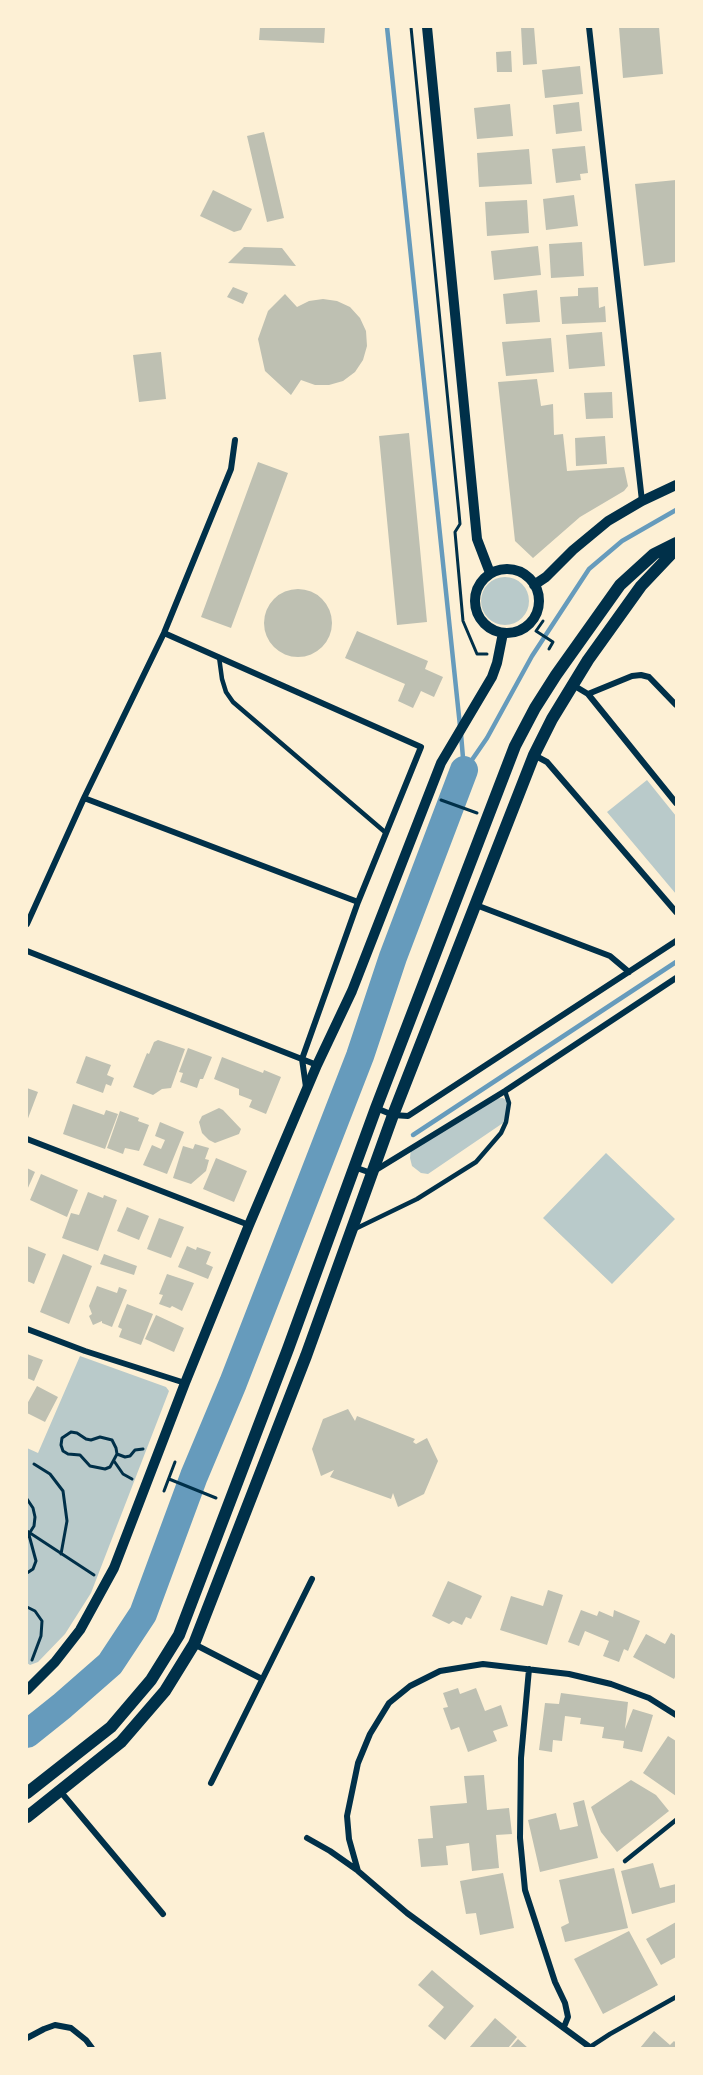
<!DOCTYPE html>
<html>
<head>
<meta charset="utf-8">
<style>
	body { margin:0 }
	#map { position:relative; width:703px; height:2075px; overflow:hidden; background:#fdf0d5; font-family:Manrope,sans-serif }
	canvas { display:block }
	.frame { position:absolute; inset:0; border:28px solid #fdf0d5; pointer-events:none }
</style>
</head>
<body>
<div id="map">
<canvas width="703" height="2075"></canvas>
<div class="frame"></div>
</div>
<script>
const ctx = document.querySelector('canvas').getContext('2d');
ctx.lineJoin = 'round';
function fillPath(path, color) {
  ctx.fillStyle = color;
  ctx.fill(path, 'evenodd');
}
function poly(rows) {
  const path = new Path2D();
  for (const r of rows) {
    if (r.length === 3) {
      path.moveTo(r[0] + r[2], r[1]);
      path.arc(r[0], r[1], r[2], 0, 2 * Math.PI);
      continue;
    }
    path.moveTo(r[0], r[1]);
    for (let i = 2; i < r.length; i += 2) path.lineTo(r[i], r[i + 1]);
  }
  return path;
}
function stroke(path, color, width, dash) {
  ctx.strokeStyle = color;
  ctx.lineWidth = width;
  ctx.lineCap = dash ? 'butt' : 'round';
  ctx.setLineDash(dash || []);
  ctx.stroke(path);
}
fillPath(poly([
	[505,601,24],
	[647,780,676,816,676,894,607,812],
	[503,1098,510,1103,503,1123,428,1174,421,1173,412,1166,410,1158,411,1148,490,1099],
	[606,1153,675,1219,612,1284,543,1218],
	[80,1356,166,1387,169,1391,91,1593,65,1634,38,1662,30,1665,27,1663,27,1448,38,1453]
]), '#b9caca');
stroke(poly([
	[387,27,460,726],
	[461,734,464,770],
	[465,770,487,738,532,656,589,569,622,541,676,510],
	[413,1135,676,962]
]), '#669bbc', 4.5);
stroke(poly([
	[27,1734,62,1706,110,1664,143,1614,194,1476,233,1383,360,1056,393,957,464,770]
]), '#669bbc', 28);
fillPath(poly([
	[260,27,325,27,324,43,259,40],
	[521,27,534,27,537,64,523,65],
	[619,27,659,27,663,74,623,78],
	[511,51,512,72,497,72,496,52],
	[580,66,583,94,545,98,542,70],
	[579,102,582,131,556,134,553,105],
	[510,104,513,136,477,139,474,108],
	[264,132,284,218,267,222,247,136],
	[585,146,588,173,580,174,581,180,556,183,552,149],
	[529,149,532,184,479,187,477,153],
	[676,180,676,262,644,266,635,184],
	[213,190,252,209,241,230,234,232,200,216],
	[574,195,578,226,546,230,543,199],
	[527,200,529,233,487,236,485,202],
	[582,242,584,276,551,278,549,244],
	[538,246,541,275,494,280,491,251],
	[244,247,282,248,296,266,228,263],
	[233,287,248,293,243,304,227,297],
	[598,287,599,308,605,306,606,322,562,324,560,297,578,296,578,288],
	[537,290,540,322,506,324,503,294],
	[285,294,297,307,309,301,323,299,337,301,350,307,360,318,366,331,367,346,363,360,355,372,343,381,329,385,315,385,301,380,291,395,265,371,258,339,268,311],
	[602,332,605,366,569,369,566,335],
	[551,338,554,372,506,376,502,342],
	[161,352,166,399,139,402,133,355],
	[537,379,541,406,553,404,554,435,563,434,567,471,624,467,628,486,624,491,580,517,533,558,515,541,498,382],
	[612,392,613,418,586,419,584,393],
	[409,433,427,622,397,625,379,436],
	[605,436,607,464,576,466,575,438],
	[258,462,288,473,231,628,201,617],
	[298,623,34],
	[357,631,428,661,425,669,443,677,434,697,421,691,413,708,398,701,405,684,345,658],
	[158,1040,185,1049,171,1088,162,1089,153,1095,133,1087,147,1053,149,1054,154,1042],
	[188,1048,212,1057,203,1079,200,1079,197,1088,180,1082,183,1073,179,1072],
	[86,1056,111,1065,107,1075,114,1078,111,1086,106,1084,103,1093,76,1083],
	[222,1057,263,1073,264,1070,281,1077,266,1114,249,1107,252,1100,239,1095,239,1089,214,1079],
	[27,1088,38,1092,27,1121],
	[73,1104,104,1115,106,1110,118,1114,105,1149,63,1134],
	[219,1108,223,1110,241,1129,239,1134,215,1143,209,1140,202,1133,199,1122,202,1116],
	[120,1111,139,1118,138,1121,149,1125,139,1151,125,1148,123,1154,107,1148],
	[160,1122,184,1132,167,1174,143,1165,152,1145,161,1149,165,1140,155,1136],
	[195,1144,209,1148,205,1159,209,1160,206,1171,191,1184,173,1178,183,1146,193,1149],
	[216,1158,247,1171,234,1202,203,1189],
	[27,1168,35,1172,27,1190],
	[41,1174,78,1190,67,1217,30,1200],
	[88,1192,103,1198,104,1195,117,1200,98,1251,62,1238,71,1213,79,1215],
	[127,1207,149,1216,139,1240,117,1231],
	[159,1218,184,1227,171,1258,147,1249],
	[27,1246,46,1254,34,1284,27,1281],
	[187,1246,196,1250,197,1247,211,1252,206,1264,213,1267,208,1279,178,1267],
	[63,1254,92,1266,69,1324,40,1312],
	[104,1254,137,1266,134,1275,100,1264],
	[167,1274,194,1283,182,1311,172,1306,170,1308,159,1304,163,1295,159,1294],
	[97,1286,117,1293,119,1287,127,1290,112,1327,102,1323,102,1321,93,1325,89,1316,92,1314,89,1306],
	[127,1304,153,1314,141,1345,119,1337,122,1329,118,1327],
	[156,1315,184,1328,174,1352,145,1339],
	[27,1354,43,1360,34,1381,27,1378],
	[37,1386,58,1397,45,1422,27,1413,27,1404],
	[348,1409,355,1421,357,1416,415,1439,413,1442,416,1444,427,1438,438,1461,424,1494,398,1507,393,1493,391,1499,330,1477,334,1470,321,1476,312,1449,323,1419],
	[448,1581,482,1596,471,1619,466,1617,462,1625,453,1621,449,1624,432,1616],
	[548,1590,563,1595,547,1645,500,1630,511,1596,543,1606],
	[581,1610,597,1616,599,1611,613,1617,614,1610,640,1621,628,1651,624,1649,619,1662,603,1656,609,1641,585,1631,579,1646,568,1642],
	[671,1633,676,1636,676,1675,674,1679,633,1657,646,1634,665,1644],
	[458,1688,460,1694,476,1688,485,1711,501,1705,508,1726,493,1731,497,1741,468,1752,459,1727,451,1730,443,1708,448,1707,443,1693],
	[561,1693,628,1702,625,1729,633,1709,653,1715,642,1752,623,1748,624,1741,602,1738,604,1727,580,1724,581,1718,565,1716,562,1741,553,1740,552,1752,539,1750,545,1703,559,1704],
	[668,1736,676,1741,676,1796,643,1773],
	[484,1775,487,1810,509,1808,512,1834,496,1835,499,1868,472,1871,469,1843,446,1846,448,1865,421,1867,418,1839,433,1838,430,1806,467,1803,464,1776],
	[631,1780,656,1795,669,1811,617,1852,601,1832,591,1807],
	[584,1800,598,1858,540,1872,528,1820,556,1813,560,1830,578,1826,573,1803],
	[653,1863,660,1888,676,1884,676,1902,632,1914,621,1871],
	[614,1868,628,1928,565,1942,561,1927,569,1923,559,1880],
	[503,1873,514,1928,480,1935,476,1913,466,1914,460,1881],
	[676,1922,676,1957,661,1965,646,1939],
	[629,1931,658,1985,603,2014,574,1959],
	[432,1970,474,2006,445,2040,428,2026,444,2007,418,1985],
	[495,2018,517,2037,508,2048,469,2048],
	[654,2031,670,2045,674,2041,676,2043,676,2048,640,2048],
	[518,2039,528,2048,510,2048]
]), '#bec0b2');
stroke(poly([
	[411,27,459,513,460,524,455,532,463,621,477,654,487,654],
	[543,621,536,631,553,642,549,649],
	[441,800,477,813],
	[71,1432,77,1433,86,1439,91,1440,100,1437,112,1440,116,1448,117,1454,110,1467,105,1469,90,1466,80,1455,68,1454,63,1451,61,1445,62,1438,71,1432],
	[117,1454,125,1457,130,1456,135,1450,143,1449],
	[114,1461,123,1474,132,1479],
	[34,1464,50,1474,63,1491,67,1521,61,1554],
	[169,1479,216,1498],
	[164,1491,175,1462],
	[27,1499,33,1508,35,1517,34,1526,27,1537],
	[27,1531,94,1575],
	[27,1573,33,1569,36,1561,29,1535],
	[27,1607,35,1611,42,1621,41,1636,32,1660]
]), '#003049', 3);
stroke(poly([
	[219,657,222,679,226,692,233,702,386,833],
	[355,1229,417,1199,476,1162,501,1133,506,1122,509,1103,505,1091],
	[625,1861,676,1820],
	[590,2047,610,2034,676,1997]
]), '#003049', 4.5);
stroke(poly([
	[589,27,642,501],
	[164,633,421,747,358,902,302,1059,306,1087],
	[573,685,588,694,632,676,641,675,649,677,676,705],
	[588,694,676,803],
	[534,755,547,762,676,912],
	[84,798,358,902],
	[476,905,610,956,629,972],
	[27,924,84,798,164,633,231,469,235,440],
	[27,951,317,1065],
	[376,1108,393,1115,408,1116,676,941],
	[27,1139,249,1225],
	[354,1167,371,1173,505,1091,676,978],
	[27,1329,85,1351,185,1383],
	[194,1644,262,1679],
	[529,1669,521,1758,520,1838,525,1890,555,1982,565,2003,568,2017,564,2027],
	[211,1783,312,1579],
	[60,1791,163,1914],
	[307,1838,330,1851,357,1870],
	[27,2038,44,2029,55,2025,71,2028,86,2040,92,2048],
	[591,2048,407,1913,358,1871,349,1839,347,1816,358,1763,370,1734,389,1703,410,1686,440,1671,483,1664,569,1674,611,1684,649,1698,676,1715]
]), '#003049', 6);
stroke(poly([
	[427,27,477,539,490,573],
	[507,601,32],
	[534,585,546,577,573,550,608,521,642,501,676,485],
	[27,1690,55,1662,80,1630,114,1568,185,1383,249,1225,317,1065,352,991,441,763,492,677,497,663,503,633]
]), '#003049', 10);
stroke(poly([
	[27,1793,111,1727,151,1680,179,1635,288,1349,376,1108,515,746,535,708,556,675,620,585,654,554,676,543],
	[27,1817,121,1742,165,1691,194,1644,306,1356,393,1115,534,755,552,719,588,660,641,586,676,549]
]), '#003049', 12);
</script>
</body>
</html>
